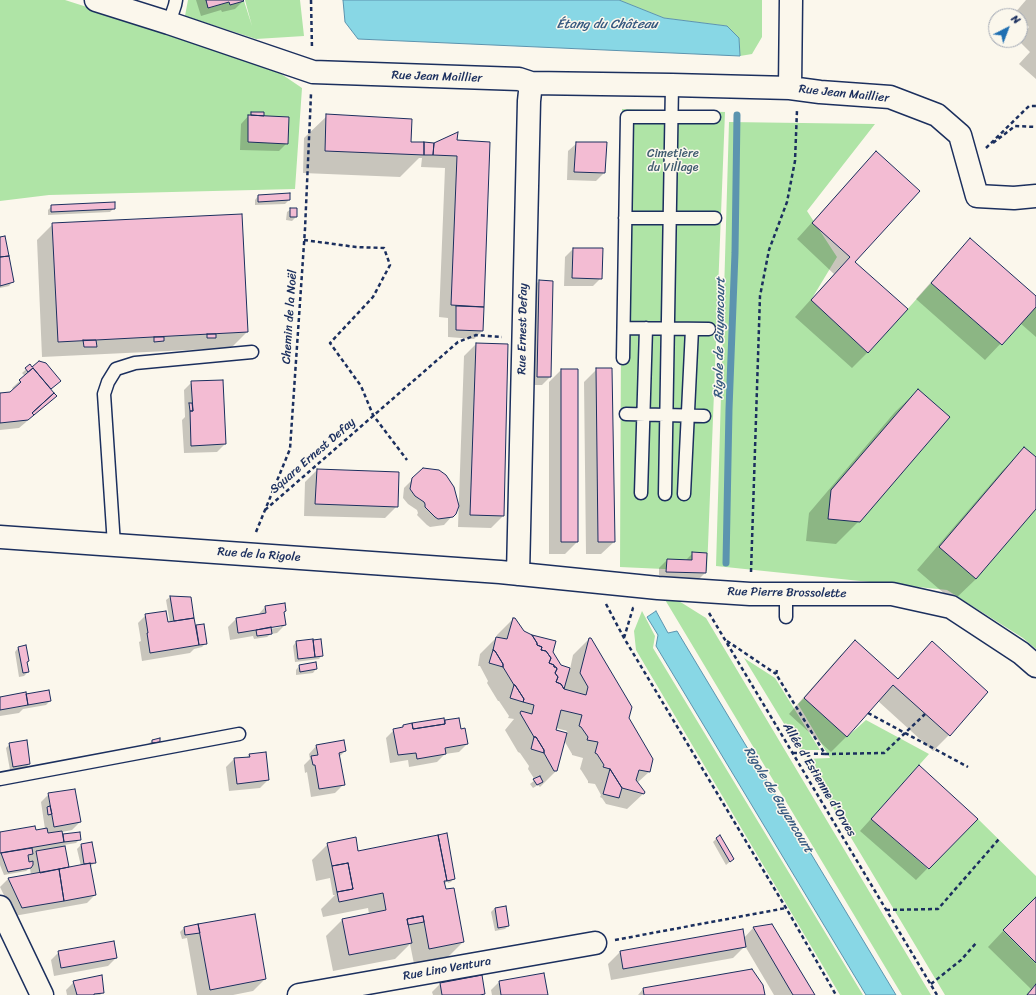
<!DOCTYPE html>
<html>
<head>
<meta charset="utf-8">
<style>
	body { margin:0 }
	#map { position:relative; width:1036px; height:995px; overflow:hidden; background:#fbf7ec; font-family:Sriracha,sans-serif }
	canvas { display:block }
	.north { position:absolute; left:988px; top:8px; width:40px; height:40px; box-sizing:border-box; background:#fbf7ec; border:1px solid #a1a7b3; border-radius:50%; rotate:42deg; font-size:11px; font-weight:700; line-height:16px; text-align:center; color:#1b2f5e }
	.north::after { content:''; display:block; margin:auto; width:14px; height:18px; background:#1f6fb2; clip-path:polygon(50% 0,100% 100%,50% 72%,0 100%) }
</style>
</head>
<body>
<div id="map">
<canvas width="1036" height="995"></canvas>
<div class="north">N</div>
</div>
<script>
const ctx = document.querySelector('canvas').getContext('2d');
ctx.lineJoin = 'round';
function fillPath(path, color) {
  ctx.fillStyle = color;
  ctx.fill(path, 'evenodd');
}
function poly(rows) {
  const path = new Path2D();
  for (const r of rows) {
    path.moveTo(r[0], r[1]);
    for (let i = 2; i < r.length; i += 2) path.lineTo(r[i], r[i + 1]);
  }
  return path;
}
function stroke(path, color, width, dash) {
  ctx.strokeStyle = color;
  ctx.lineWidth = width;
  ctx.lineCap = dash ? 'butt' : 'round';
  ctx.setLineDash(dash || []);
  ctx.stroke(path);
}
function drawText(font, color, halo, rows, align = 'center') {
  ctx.font = font + ' Sriracha,sans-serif';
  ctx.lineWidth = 3;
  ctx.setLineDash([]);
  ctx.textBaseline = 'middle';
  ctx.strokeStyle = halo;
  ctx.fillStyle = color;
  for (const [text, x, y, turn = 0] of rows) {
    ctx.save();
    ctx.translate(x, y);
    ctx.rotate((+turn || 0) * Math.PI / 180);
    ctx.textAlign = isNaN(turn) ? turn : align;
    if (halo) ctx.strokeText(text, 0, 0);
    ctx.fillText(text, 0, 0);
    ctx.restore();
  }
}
fillPath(poly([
	[0,0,65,0,268,65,302,88,295,189,49,195,0,201],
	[188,0,206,0,209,8,229,2,230,5,244,1,252,26,245,0,300,0,304,36,256,39,185,16],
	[619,0,762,0,762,37,752,54,740,56,739,38,727,26,664,18],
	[622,109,725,112,707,571,620,567],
	[729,122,875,124,807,211,837,257,811,300,868,353,931,283,1002,345,1036,307,1036,649,1023,638,947,590,716,566],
	[658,588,706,618,931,995,902,995],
	[642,611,655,636,653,648,863,995,840,995,636,650,634,631],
	[744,658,775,678,820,750,800,750],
	[804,698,847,737,866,720,929,754,871,819,928,869,978,819,1036,876,1036,897,1003,930,1036,963,1036,984,1027,995,945,995,804,759,830,758,798,704]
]), '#afe4a6');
const water = poly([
	[343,0,619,0,664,18,727,26,739,38,740,56,358,39,345,22,343,0],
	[656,611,668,633,677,631,896,995,866,995,656,646,658,635,647,617,656,611]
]);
fillPath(water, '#88d7e5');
stroke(water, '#5c94af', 1);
fillPath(poly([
	[196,0,242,0,243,1,235,9,222,12,221,10,201,16],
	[1026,0,1036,0,1036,79,1019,64,1030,52,1018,40,1020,40,1020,37,1029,27,1020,19,1020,16,1017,16,1014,14],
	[251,113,263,113,263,116,287,143,279,151,240,150,241,124],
	[327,116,410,142,434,144,456,141,489,143,482,331,474,339,448,337,448,318,439,317,445,168,421,167,422,158,419,158,400,177,303,173,304,138],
	[577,143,604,173,596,181,567,180,568,151],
	[860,169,854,262,868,352,852,368,795,317,834,274,797,239],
	[258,196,289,200,285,204,255,205,255,200],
	[52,206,114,208,110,212,48,215,48,210],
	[291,209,296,217,292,221,286,220,287,212],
	[53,224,247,332,231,348,42,357,37,240],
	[0,238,12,282,9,286,0,288],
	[970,239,1036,297,1036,337,1020,323,985,360,916,299,955,255],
	[573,249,601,278,593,286,564,286,565,257],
	[539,281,552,282,550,377,542,385,529,385,531,289],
	[476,344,503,516,491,528,458,527,464,356],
	[39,362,56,385,50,390,29,419,25,423,19,428,0,430,0,394,11,393,14,390,12,388,25,376,22,373,30,366,32,368],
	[561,370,577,542,565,554,549,554,549,382],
	[596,370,614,542,601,554,586,554,584,382],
	[192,382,225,444,217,452,184,453,182,420,185,417,184,390],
	[918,390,859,521,836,544,806,541,809,513,895,412],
	[1024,449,1036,459,1036,508,976,579,953,601,917,570,1002,471],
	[423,469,455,513,444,525,430,527,427,525,417,515,418,513,417,510,408,504,403,498,404,488],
	[317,470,397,506,385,518,304,516,305,482],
	[693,553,706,554,705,573,697,581,659,579,659,568,667,560,685,561],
	[170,597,190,598,195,627,203,625,206,643,202,647,194,649,190,653,142,661,139,642,141,641,138,623,146,615,167,624,170,623,166,600],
	[265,607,283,613,285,625,277,633,271,634,267,637,254,639,253,636,230,640,228,627,236,619,257,616],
	[281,625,281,627,270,629,270,627],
	[513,619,523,632,552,652,561,666,570,669,573,655,589,639,628,718,652,759,649,772,637,783,643,794,627,809,606,804,602,798,600,797,601,795,595,784,588,783,588,781,581,770,580,769,583,758,572,755,572,754,565,742,564,742,556,771,540,787,538,785,533,788,530,784,535,780,528,769,529,766,520,753,518,752,505,730,514,719,508,718,509,716,499,701,498,701,487,683,488,681,480,666,478,666,480,654,496,638,497,635],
	[556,728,567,731,566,734,555,731],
	[855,641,897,680,932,643,987,692,949,735,933,751,878,701,847,736,831,752,789,714,839,657],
	[296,642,322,655,319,659,295,662,293,646],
	[18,648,26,663,28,672,24,676,19,677,15,652],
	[299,666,316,669,313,673,296,675,296,670],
	[0,698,50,701,46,705,23,709,19,713,0,716],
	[458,719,460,730,467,744,459,752,445,754,437,762,409,767,408,760,390,763,386,738,394,730,401,729,404,726],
	[26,741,29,764,26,768,10,770,6,748,10,744],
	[152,741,159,742,156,745,149,747,148,744],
	[317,745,345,751,339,757,343,785,335,793,311,797,307,772,305,773,304,765,310,759,309,754],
	[250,754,268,780,260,788,229,791,226,767,234,759,246,758],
	[907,779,976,819,916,880,860,831],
	[49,794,80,822,72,830,62,832,62,837,64,835,80,839,76,843,64,845,68,869,81,866,77,849,81,845,95,862,91,866,89,866,95,895,87,903,14,916,0,887,8,879,31,875,30,868,26,871,4,875,0,865,0,833,35,831,45,829,41,802],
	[446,835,454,878,451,882,448,883,439,838,437,838,446,883,444,884,445,890,453,889,463,942,447,958,414,964,410,944,395,959,333,971,326,936,342,920,369,914,368,908,323,917,321,909,335,895,333,895,330,878,316,881,312,860,328,844,355,838,358,852],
	[717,838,733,859,726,865,713,842],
	[505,907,508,926,505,929,495,931,491,912,495,908],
	[254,915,265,979,253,991,233,995,197,995,187,938,182,939,180,932,184,928],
	[771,925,813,995,774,995,745,946,733,958,611,980,608,964,620,952,742,930,744,938,753,928],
	[1003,931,1036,964,1036,995,1026,995,1031,989,988,947],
	[59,952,116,958,108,966,54,976,51,960],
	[74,982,103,992,100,995,67,995,66,990],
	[499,982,547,995,492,995,491,990],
	[440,984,484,994,483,995,433,995,432,992],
	[643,989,764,995,638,995]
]), '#0003');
stroke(poly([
	[726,563,729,409,735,253,737,115]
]), '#5c94af', 7);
const building = poly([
	[206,0,243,0,244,1,230,5,229,2,208,8,206,0],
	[251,112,264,112,264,116,251,115,251,112],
	[326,114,412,119,411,142,424,142,424,155,325,151,326,114],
	[248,115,289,117,288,144,248,142,248,115],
	[458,132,457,140,490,142,484,307,451,305,457,156,433,155,434,143,458,132],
	[424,142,434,143,433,155,424,155,424,142],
	[576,142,607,142,605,173,574,172,576,142],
	[876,151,920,191,855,262,908,309,868,353,811,300,850,257,812,223,876,151],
	[290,193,290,200,258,202,258,195,290,193],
	[115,202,115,209,51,212,51,205,115,202],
	[290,208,297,208,297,217,290,217,290,208],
	[242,214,248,332,58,342,52,223,242,214],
	[5,236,9,256,0,257,0,237,5,236],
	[970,238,1036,296,1036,307,1002,345,931,283,970,238],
	[573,248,603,248,602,279,572,278,573,248],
	[9,256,14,282,0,286,0,257,9,256],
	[539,280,553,281,551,377,537,377,539,280],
	[456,306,484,307,483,331,456,330,456,306],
	[207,334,216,334,216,338,207,338,207,334],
	[154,337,164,337,164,341,154,342,154,337],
	[83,340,96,340,97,347,84,347,83,340],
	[476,343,508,344,504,516,470,515,476,343],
	[39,361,46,363,61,381,51,389,33,368,28,372,25,368,30,364,32,367,39,361],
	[33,368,54,393,32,413,34,415,28,420,0,423,0,393,10,392,21,382,19,380,33,368],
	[596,368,612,368,615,542,598,542,596,368],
	[561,369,578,369,578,542,561,542,561,369],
	[223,380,226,444,191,446,190,411,193,411,191,381,223,380],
	[918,389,950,417,860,522,828,519,831,490,918,389],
	[54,393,57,396,34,415,32,413,54,393],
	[189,403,192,403,193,411,190,411,189,403],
	[1024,447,1036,457,1036,509,976,579,939,547,1024,447],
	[423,468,439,470,446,475,454,487,459,506,456,514,453,517,438,519,435,517,425,507,425,504,424,502,415,496,410,489,412,478,423,468],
	[317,469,399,472,398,507,315,504,317,469],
	[692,552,707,553,706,573,666,572,667,559,692,560,692,552],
	[170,596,191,597,194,618,174,621,170,596],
	[285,603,286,611,284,612,286,625,238,633,236,618,266,613,265,606,285,603],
	[166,611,168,622,194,618,199,645,150,653,147,633,148,633,145,614,166,611],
	[513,618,515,618,524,631,532,635,537,643,537,645,542,647,541,650,546,651,551,658,549,663,554,665,554,667,556,667,557,669,555,673,558,677,556,682,561,684,564,689,586,695,588,687,580,673,589,638,591,638,632,707,629,718,653,759,650,772,639,770,636,780,645,792,644,794,622,788,610,769,603,767,604,765,597,754,595,753,598,742,587,740,588,737,581,727,579,726,582,715,561,710,556,730,567,733,557,771,554,771,544,753,544,750,536,737,534,737,520,713,521,711,532,714,534,705,523,702,524,699,515,685,514,685,503,667,503,664,495,651,493,650,496,637,507,639,513,618],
	[204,624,207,644,199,645,196,625,204,624],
	[271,627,272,634,257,636,256,630,271,627],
	[532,635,556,641,553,652,561,665,570,668,564,689,561,684,556,682,558,677,555,673,557,669,556,667,554,667,554,665,549,663,551,658,546,651,541,650,542,647,537,645,537,643,532,635],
	[313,639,315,657,298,659,296,641,313,639],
	[321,639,323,656,315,657,313,640,321,639],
	[855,640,898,679,932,641,988,692,950,736,893,685,847,737,804,698,855,640],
	[26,645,29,661,27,662,29,672,23,673,18,647,26,645],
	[493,650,495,651,503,664,503,667,489,663,493,650],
	[316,662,317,669,300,672,299,665,316,662],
	[514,685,515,685,524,699,523,702,510,698,514,685],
	[49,690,51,701,28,705,26,694,49,690],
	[26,692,28,705,0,710,0,697,26,692],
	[444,718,445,724,413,729,412,723,444,718],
	[459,718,461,729,465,728,468,744,445,748,446,754,417,759,416,753,398,755,393,729,403,727,403,725,412,723,413,729,445,724,445,720,459,718],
	[534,737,536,737,544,750,544,753,531,749,534,737],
	[160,738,160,742,152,743,152,740,160,738],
	[27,740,30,764,13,767,9,743,27,740],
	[344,740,346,751,339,753,345,785,319,789,315,765,313,765,311,756,318,755,316,745,344,740],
	[266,752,269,780,237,784,234,758,250,757,249,754,266,752],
	[919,765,978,819,929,869,871,819,919,765],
	[610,769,622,788,619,798,603,794,610,769],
	[540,776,543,782,537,785,533,779,540,776],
	[75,789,81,822,54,827,48,793,75,789],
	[50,806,52,814,48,815,47,807,50,806],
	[35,826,36,830,47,828,48,833,62,831,64,842,0,853,0,832,35,826],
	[80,832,81,840,64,842,63,834,80,832],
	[447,833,455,879,447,881,438,835,447,833],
	[438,835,447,881,444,881,446,889,454,888,464,942,429,949,423,916,407,919,412,943,349,955,342,919,386,910,383,893,339,902,337,892,353,889,348,863,332,866,327,843,356,837,358,851,438,835],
	[720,835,734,859,730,862,716,838,720,835],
	[92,842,96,863,84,864,81,844,92,842],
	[65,846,69,867,40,873,36,851,65,846],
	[32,848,33,854,28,855,29,862,33,861,33,865,31,868,8,872,1,853,32,848],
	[90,863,96,895,64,901,59,869,90,863],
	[348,863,353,889,337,892,332,866,348,863],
	[59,869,64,901,22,908,8,878,59,869],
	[1036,897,1036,963,1003,930,1036,897],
	[506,906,509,926,498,928,495,908,506,906],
	[255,914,266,979,210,990,198,924,255,914],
	[423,916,424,922,408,925,407,919,423,916],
	[198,924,200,933,185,935,184,927,198,924],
	[772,924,815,995,793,995,753,927,772,924],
	[743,929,746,947,623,969,620,951,743,929],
	[114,941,117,958,61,968,58,951,114,941],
	[752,969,763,985,765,995,644,995,643,988,752,969],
	[544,973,548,995,501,995,499,981,544,973],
	[102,975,104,993,94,994,94,995,77,995,73,981,102,975],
	[482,975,485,994,480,995,442,995,440,983,482,975],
	[1036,984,1036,995,1027,995,1036,984]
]);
fillPath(building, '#f3bcd3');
stroke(building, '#1b2f5e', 1);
const lane = poly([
	[169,23,175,5,176,0],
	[625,218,715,218],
	[624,328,709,329],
	[623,358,627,117,714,117],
	[626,414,704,416],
	[641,493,646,328],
	[665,494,672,85],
	[684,494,692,329],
	[114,545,104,394,108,382,116,369,135,363,252,352],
	[786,617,786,594],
	[0,779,239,734]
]);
const street = poly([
	[96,0,169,23,313,72,519,79,531,83,672,85,790,88,820,92,890,97,937,115,960,135,977,196,1014,198,1036,196],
	[790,88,791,0],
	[0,537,500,572,658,588,750,594,892,594,951,607,1021,653,1036,666],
	[518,574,529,101,531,83],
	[299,995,595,943]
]);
const secondary = poly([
	[0,907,42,995]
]);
stroke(lane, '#1b2f5e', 15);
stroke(street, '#1b2f5e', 25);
stroke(secondary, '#1b2f5e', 25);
stroke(poly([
	[311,0,312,49],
	[993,143,1015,126,1036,127],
	[986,148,1029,106,1036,106],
	[304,240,356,247,384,248,390,265,373,297,330,343,361,386,373,415,407,460],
	[265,510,458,342,476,335,502,337],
	[256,532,290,449,305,229,311,94],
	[751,572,760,296,769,250,787,202,795,161,797,110],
	[606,604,624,638,786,908,836,995],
	[709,613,937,995],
	[624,638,633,608,635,607],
	[727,641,776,674],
	[777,670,776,674,825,754,793,753],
	[868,713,968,767],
	[825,754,884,753,925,714],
	[886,910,938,909,999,839],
	[615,940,786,908],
	[931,984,961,960,977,942]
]), '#1b2f5e', 2.5, [4, 3]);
stroke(lane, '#fbf7ec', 12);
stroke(street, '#fbf7ec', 22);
stroke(secondary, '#fbf7ec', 22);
drawText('12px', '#1b2f5e', '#fbf7ec', [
	["Rue Jean Maillier",437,77,2],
	["Rue Jean Maillier",844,94,6],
	["Chemin de la Noël",290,317,-86],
	["Rue Ernest Defay",523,329,-89],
	["Square Ernest Defay",313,456,-41],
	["Rue de la Rigole",259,555,4],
	["Rue Pierre Brossolette",787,593,1],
	["Allée d'Estienne d'Orves",819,780,59],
	["Rue Lino Ventura",447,969,-10]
]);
drawText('12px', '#405c70', '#fbf7ec', [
	["Cimetière",673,154],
	["du Village",673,168]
]);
drawText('italic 13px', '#365980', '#fbf7ec', [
	["Étang du Château",607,25],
	["Rigole de Guyancourt",720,338,-89],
	["Rigole de Guyancourt",778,800,59]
]);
</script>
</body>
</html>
